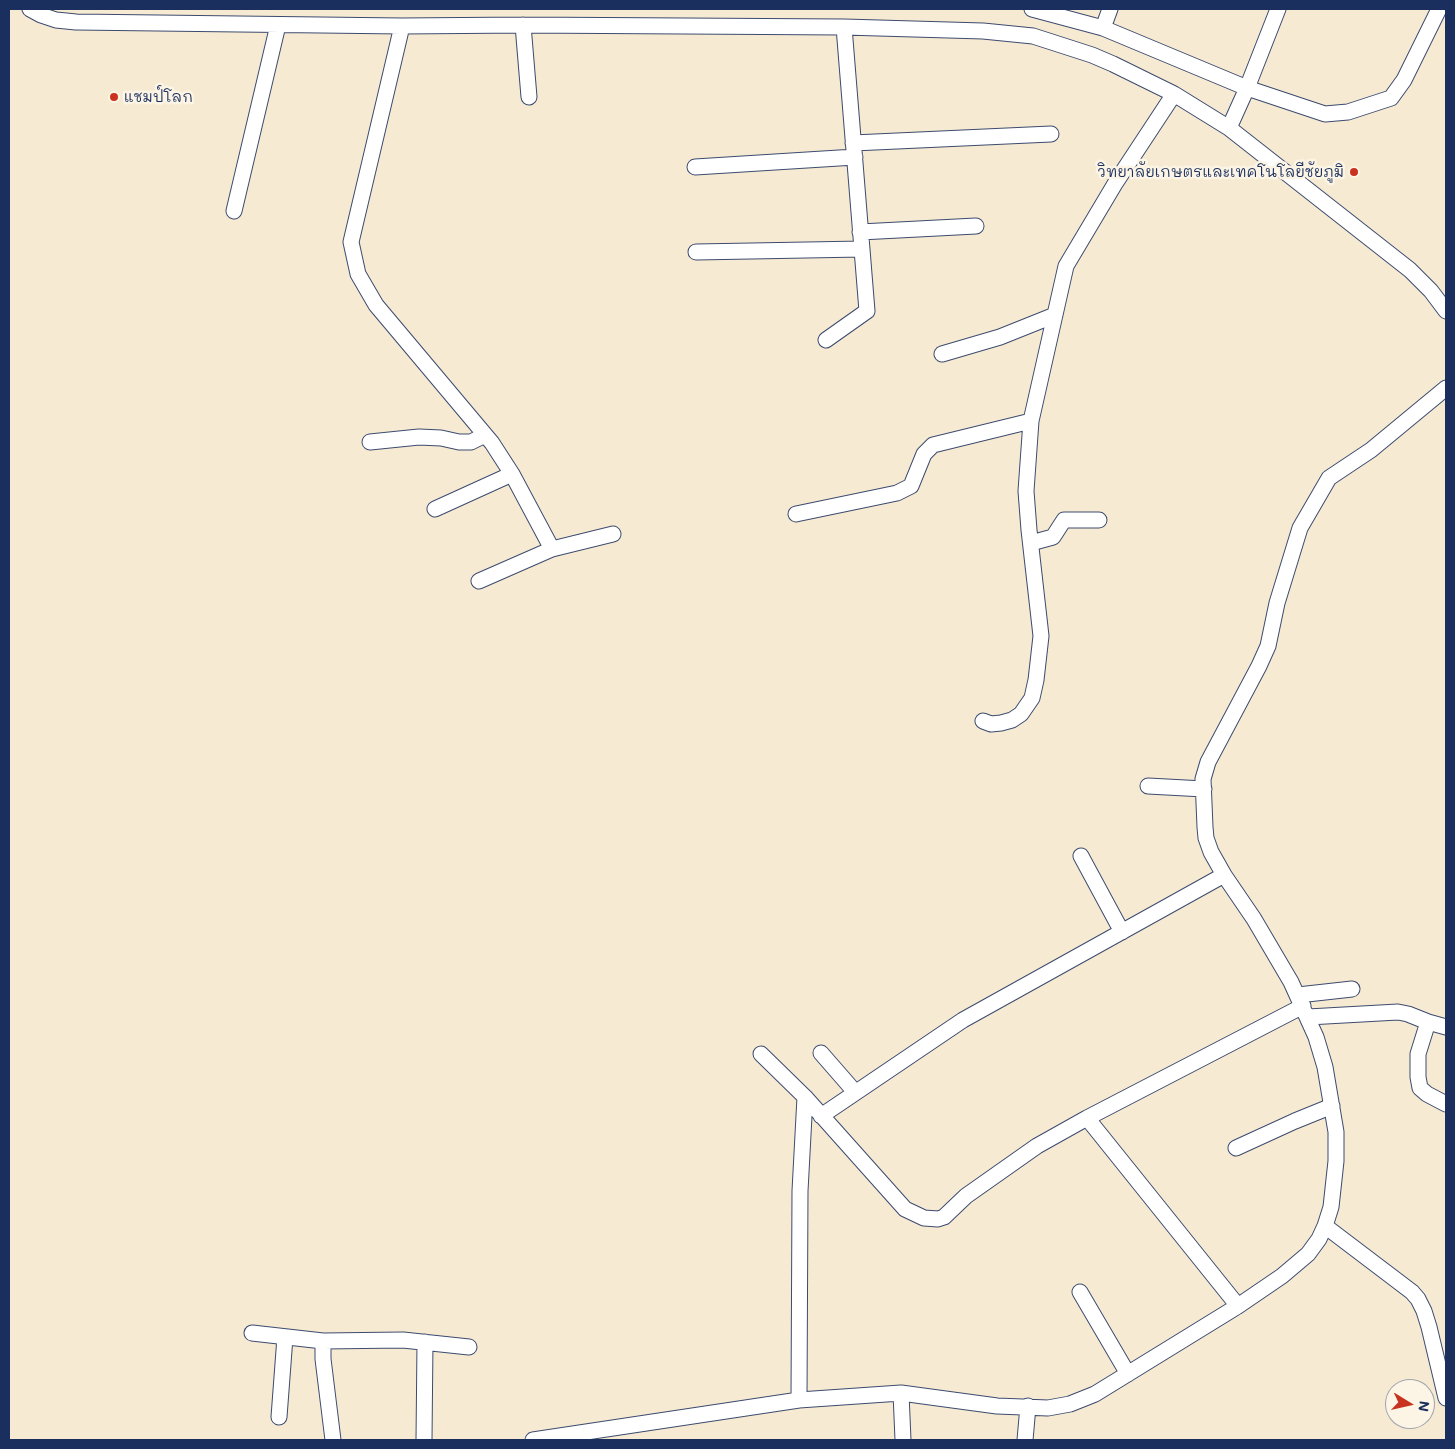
<!DOCTYPE html>
<html>
<head>
<meta charset="utf-8">
<style>
	body { margin:0 }
	#map { position:relative; width:1455px; height:1449px; overflow:hidden; background:#f7ead2; font-family:Mali,sans-serif }
	canvas { display:block }
	.frame { position:absolute; inset:0; border:10px solid #1b2f5e; pointer-events:none }
	.north { position:absolute; left:1385px; top:1379px; width:50px; height:50px; box-sizing:border-box; background:#fcf5e5; border:1px solid #a2a6af; border-radius:50%; rotate:99deg; font-size:14px; font-weight:700; line-height:20px; text-align:center; color:#1b2f5e }
	.north::after { content:''; display:block; margin:auto; width:18px; height:22px; background:#c8321e; clip-path:polygon(50% 0,100% 100%,50% 72%,0 100%) }
</style>
</head>
<body>
<div id="map">
<canvas width="1455" height="1449"></canvas>
<div class="frame"></div>
<div class="north">N</div>
</div>
<script>
const ctx = document.querySelector('canvas').getContext('2d');
ctx.lineJoin = 'round';
function poly(rows) {
  const path = new Path2D();
  for (const r of rows) {
    path.moveTo(r[0], r[1]);
    for (let i = 2; i < r.length; i += 2) path.lineTo(r[i], r[i + 1]);
  }
  return path;
}
function stroke(path, color, width, dash) {
  ctx.strokeStyle = color;
  ctx.lineWidth = width;
  ctx.lineCap = dash ? 'butt' : 'round';
  ctx.setLineDash(dash || []);
  ctx.stroke(path);
}
function drawText(font, color, halo, rows, align = 'center') {
  ctx.font = font + ' Mali,"Playpen Sans Thai",sans-serif';
  ctx.lineWidth = 5;
  ctx.setLineDash([]);
  ctx.textBaseline = 'middle';
  ctx.strokeStyle = halo;
  ctx.fillStyle = color;
  for (const [text, x, y, turn = 0] of rows) {
    ctx.save();
    ctx.translate(x, y);
    ctx.rotate((+turn || 0) * Math.PI / 180);
    ctx.textAlign = isNaN(turn) ? turn : align;
    if (halo) ctx.strokeText(text, 0, 0);
    ctx.fillText(text, 0, 0);
    ctx.restore();
  }
}
const minor = poly([
	[30,9,41,15,56,20,76,22,402,26,523,25,844,27,983,31,1033,36,1092,55,1113,64,1174,94,1229,128,1410,270,1431,291,1446,311],
	[1032,9,1103,28,1247,88,1325,114,1348,112,1391,98,1404,80,1439,9],
	[523,25,529,97],
	[402,26,351,242,358,274,376,305,492,443,512,474,552,549],
	[1103,28,1110,9],
	[1229,128,1247,88,1278,9],
	[853,143,1051,134],
	[695,167,855,157],
	[234,211,278,25],
	[860,232,976,226],
	[696,252,862,249],
	[826,340,867,311,844,27],
	[942,354,1000,337,1055,315],
	[370,442,419,437,441,438,459,442,471,442,485,435],
	[435,509,512,474],
	[796,514,897,493,911,486,924,454,933,445,1031,421],
	[1031,543,1053,537,1064,520,1099,520],
	[479,581,552,549,613,534],
	[983,721,991,724,1001,723,1012,720,1021,714,1032,698,1036,680,1041,636,1029,530,1026,491,1031,421,1066,266,1116,182,1174,94],
	[1148,786,1204,789],
	[1081,856,1122,932],
	[1298,995,1352,989],
	[1308,1017,1398,1012,1408,1014,1428,1022,1446,1027],
	[1428,1022,1418,1054,1418,1077,1420,1088,1427,1094,1446,1104],
	[821,1053,855,1092],
	[761,1054,805,1097,800,1191,799,1400],
	[805,1097,905,1209,924,1218,938,1219,944,1217,966,1196,1037,1146,1087,1118,1303,1006],
	[821,1116,963,1020,1224,875],
	[1087,1118,1238,1306],
	[1236,1148,1295,1121,1332,1106],
	[1325,1226,1412,1292,1418,1299,1424,1311,1429,1327,1446,1398],
	[1080,1292,1128,1374],
	[252,1333,323,1341],
	[901,1393,903,1440],
	[279,1417,285,1337],
	[333,1440,323,1359,323,1341,403,1340,469,1347],
	[424,1440,425,1342],
	[533,1440,799,1400,901,1393,997,1406,1048,1408,1070,1404,1095,1394,1238,1306,1282,1276,1308,1254,1319,1239,1325,1226,1331,1207,1336,1161,1336,1132,1325,1067,1316,1037,1291,982,1254,919,1224,875,1211,852,1206,838,1205,827,1203,779,1208,762,1259,666,1268,646,1277,603,1300,528,1329,478,1371,450,1446,388],
	[1025,1440,1028,1406]
]);
stroke(minor, '#3c4b6f', 17);
stroke(minor, '#fff', 15);
for (const [x, y, r, color] of [
	[114,97,5,"#c8321e"],
	[1354,172,5,"#c8321e"]
]) {
  const dot = new Path2D();
  dot.arc(x, y, r, 0, 2 * Math.PI);
  ctx.fillStyle = color;
  ctx.fill(dot);
  stroke(dot, '#fcf5e5', 2);
}
drawText('15px', '#1b2f5e', '#fcf5e5', [
	["แชมป์โลก",124,97],
	["วิทยาลัยเกษตรและเทคโนโลยีชัยภูมิ",1344,172,"right"]
], 'left');
</script>
</body>
</html>
